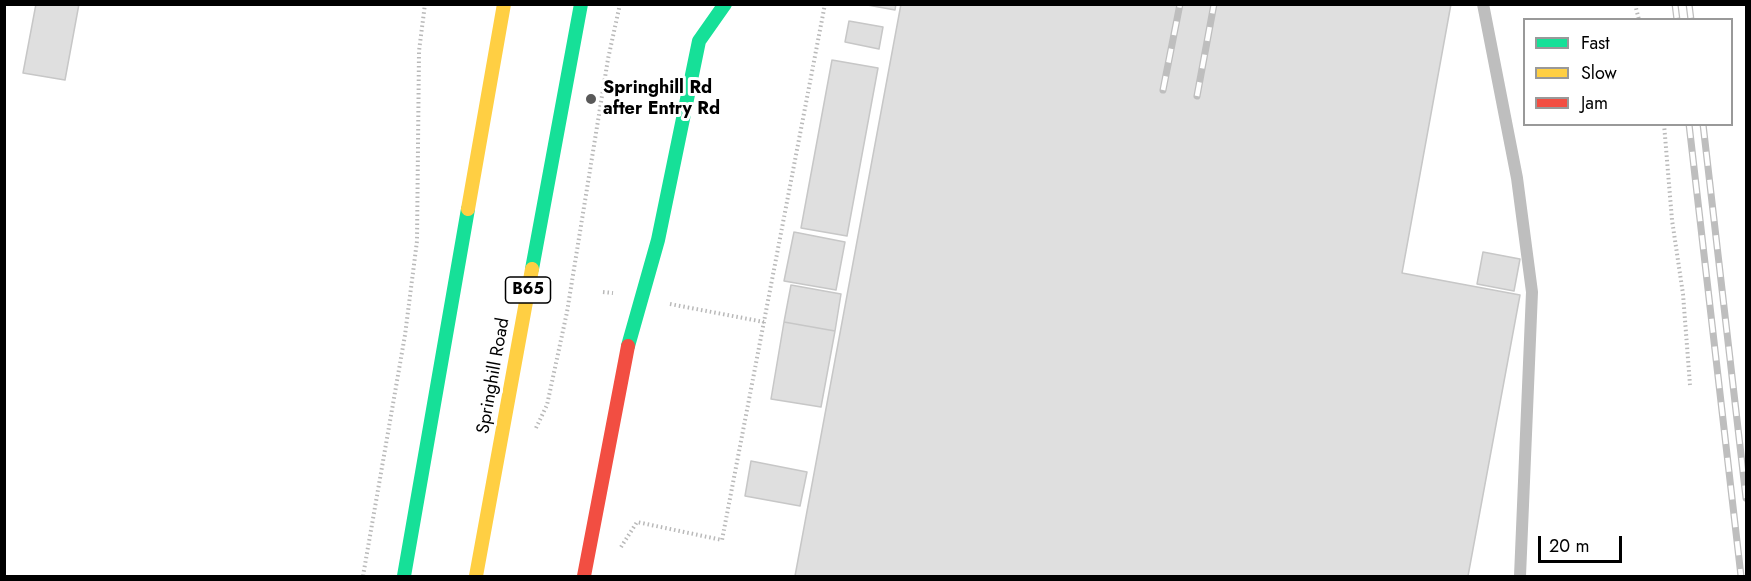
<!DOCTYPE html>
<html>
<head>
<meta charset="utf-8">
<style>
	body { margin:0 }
	#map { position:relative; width:1751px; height:581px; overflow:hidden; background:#fff; font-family:Jost,sans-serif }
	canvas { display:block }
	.frame { position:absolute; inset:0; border:6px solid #000; pointer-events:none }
	.legend { position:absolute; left:1523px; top:18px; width:210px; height:108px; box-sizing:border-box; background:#fff; border:2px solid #999; margin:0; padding:8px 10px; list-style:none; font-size:18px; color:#000 }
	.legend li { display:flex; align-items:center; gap:12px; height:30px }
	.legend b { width:30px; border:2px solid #999 }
	.scale { position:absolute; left:1538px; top:536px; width:84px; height:27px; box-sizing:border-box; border:3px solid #000; border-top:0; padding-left:8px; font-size:18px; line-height:21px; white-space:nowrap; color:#000; -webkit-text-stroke:4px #fff; paint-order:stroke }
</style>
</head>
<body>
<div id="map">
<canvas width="1751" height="581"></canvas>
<div class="frame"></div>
<ul class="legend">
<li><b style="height:8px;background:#16e098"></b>Fast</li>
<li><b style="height:8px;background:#ffcf43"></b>Slow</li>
<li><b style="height:8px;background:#f24e42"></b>Jam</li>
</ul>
<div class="scale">20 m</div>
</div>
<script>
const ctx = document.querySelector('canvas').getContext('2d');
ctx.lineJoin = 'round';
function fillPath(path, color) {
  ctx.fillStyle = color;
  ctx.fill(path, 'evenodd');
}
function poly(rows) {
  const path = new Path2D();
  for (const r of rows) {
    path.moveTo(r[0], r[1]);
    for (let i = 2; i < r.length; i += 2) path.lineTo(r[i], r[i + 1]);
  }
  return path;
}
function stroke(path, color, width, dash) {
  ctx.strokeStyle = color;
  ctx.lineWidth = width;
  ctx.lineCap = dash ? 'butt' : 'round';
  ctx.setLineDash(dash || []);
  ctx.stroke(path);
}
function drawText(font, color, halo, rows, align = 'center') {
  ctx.font = font + ' Jost,sans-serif';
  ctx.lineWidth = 6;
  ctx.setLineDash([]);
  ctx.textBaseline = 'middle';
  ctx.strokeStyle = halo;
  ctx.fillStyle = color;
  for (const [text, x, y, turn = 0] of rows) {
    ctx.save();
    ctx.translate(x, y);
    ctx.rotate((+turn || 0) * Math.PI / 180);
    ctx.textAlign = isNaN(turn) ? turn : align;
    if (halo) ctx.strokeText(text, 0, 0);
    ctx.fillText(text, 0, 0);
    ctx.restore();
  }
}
const building = poly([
	[36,4,79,4,65,80,23,73,36,4],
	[862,4,896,4,895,10,862,4],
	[901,4,1451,4,1402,273,1520,295,1468,576,795,576,901,4],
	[849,21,883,27,879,49,845,42,849,21],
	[832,60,878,68,847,236,801,228,832,60],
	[794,232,845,242,836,290,784,281,794,232],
	[1483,252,1520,259,1514,291,1477,284,1483,252],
	[791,285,841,294,835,331,784,322,791,285],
	[784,322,835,331,821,407,771,399,784,322],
	[751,461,807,472,800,506,745,496,751,461]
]);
fillPath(building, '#dfdfdf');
stroke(building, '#c7c7c7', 1.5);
stroke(poly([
	[1635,4,1639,20],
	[1664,124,1672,220,1683,294,1690,385],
	[603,292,613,293],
	[670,304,764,322],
	[536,428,547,405,567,312,608,59,620,4],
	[621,547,637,522,722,540,825,4],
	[363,576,405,335,417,241,419,51,425,4]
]), '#b9b9b9', 4, [1.5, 3]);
stroke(poly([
	[1483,4,1517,178,1532,292,1520,576]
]), '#bebebe', 12);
stroke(poly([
	[532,269,581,4],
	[628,346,658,240,699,41,725,4],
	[404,576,468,209]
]), '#16e098', 14);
stroke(poly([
	[468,209,504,4],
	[476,576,532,269]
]), '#ffcf43', 14);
stroke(poly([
	[584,576,628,346]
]), '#f24e42', 14);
const rail = poly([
	[1675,4,1677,20],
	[1689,4,1691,20],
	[1163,90,1180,4],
	[1197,96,1214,4],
	[1689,124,1741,576],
	[1703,124,1746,498]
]);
stroke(rail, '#bebebe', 7);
stroke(rail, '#fff', 4.5, [14]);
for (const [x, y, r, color] of [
	[591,99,6,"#595959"]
]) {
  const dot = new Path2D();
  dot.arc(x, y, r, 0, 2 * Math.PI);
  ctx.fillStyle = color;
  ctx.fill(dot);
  stroke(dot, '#fff', 2);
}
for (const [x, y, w] of [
	[528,290,45]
]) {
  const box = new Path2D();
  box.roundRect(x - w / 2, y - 13, w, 26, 4.5);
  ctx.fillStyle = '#fff';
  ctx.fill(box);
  stroke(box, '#000', 1.5);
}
drawText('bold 16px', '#000', null, [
	["B65",528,290]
]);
drawText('bold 18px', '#000', '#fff', [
	["Springhill Rd",603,89],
	["after Entry Rd",603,110]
], 'left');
drawText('18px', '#000', '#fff', [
	["Springhill Road",494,376,-80]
]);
</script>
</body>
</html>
